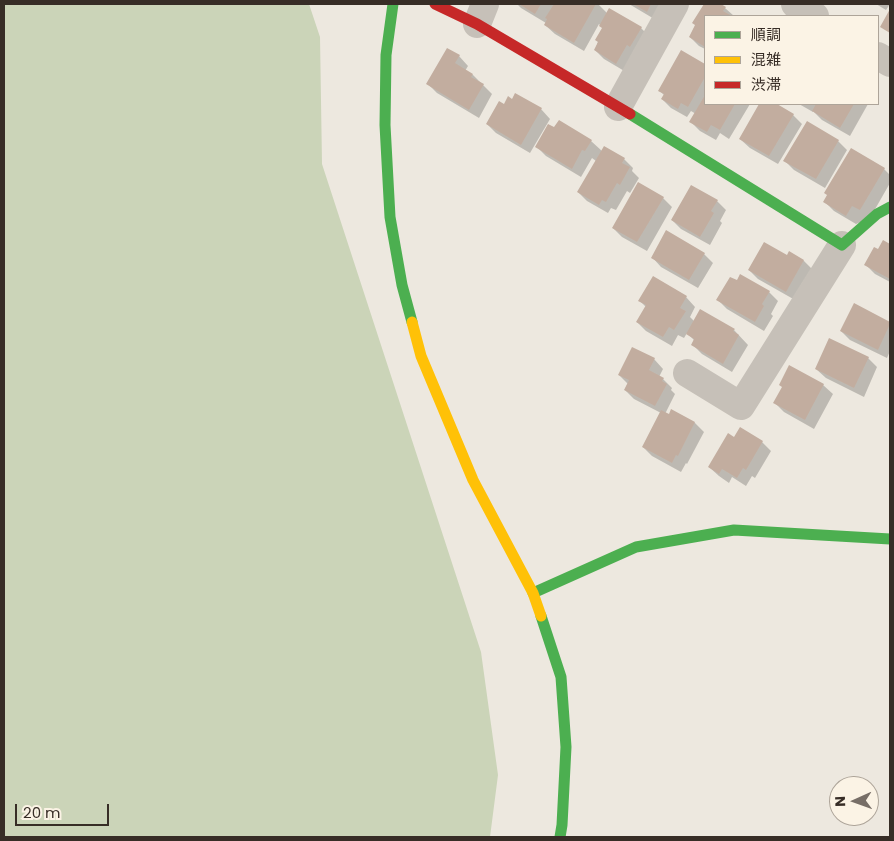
<!DOCTYPE html>
<html>
<head>
<meta charset="utf-8">
<style>
	body { margin:0 }
	#map { position:relative; width:894px; height:841px; overflow:hidden; background:#ede8df; font-family:Poppins,"Noto Sans JP",sans-serif }
	canvas { display:block }
	.frame { position:absolute; inset:0; border:5px solid #372d26; pointer-events:none }
	.legend { position:absolute; left:704px; top:15px; width:175px; height:90px; box-sizing:border-box; background:#fbf3e5; border:1px solid #ada499; margin:0; padding:6px 9px; list-style:none; font-size:15px; color:#372d26 }
	.legend li { display:flex; align-items:center; gap:10px; height:25px }
	.legend b { width:25px; border:1px solid #ada499 }
	.north { position:absolute; left:829px; top:776px; width:50px; height:50px; box-sizing:border-box; background:#fbf3e5; border:1px solid #ada499; border-radius:50%; rotate:268deg; font-size:14px; font-weight:700; line-height:20px; text-align:center; color:#372d26 }
	.north::after { content:''; display:block; margin:auto; width:18px; height:22px; background:#776e67; clip-path:polygon(50% 0,100% 100%,50% 72%,0 100%) }
	.scale { position:absolute; left:15px; top:804px; width:94px; height:22px; box-sizing:border-box; border:2px solid #372d26; border-top:0; padding-left:6px; font-size:15px; line-height:18px; white-space:nowrap; color:#372d26; -webkit-text-stroke:4px #fbf3e5; paint-order:stroke }
</style>
</head>
<body>
<div id="map">
<canvas width="894" height="841"></canvas>
<div class="frame"></div>
<ul class="legend">
<li><b style="height:6px;background:#4caf50"></b>順調</li>
<li><b style="height:6px;background:#ffc107"></b>混雑</li>
<li><b style="height:6px;background:#c62828"></b>渋滞</li>
</ul>
<div class="north">N</div>
<div class="scale">20 m</div>
</div>
<script>
const ctx = document.querySelector('canvas').getContext('2d');
ctx.lineJoin = 'round';
function fillPath(path, color) {
  ctx.fillStyle = color;
  ctx.fill(path, 'evenodd');
}
function poly(rows) {
  const path = new Path2D();
  for (const r of rows) {
    path.moveTo(r[0], r[1]);
    for (let i = 2; i < r.length; i += 2) path.lineTo(r[i], r[i + 1]);
  }
  return path;
}
function stroke(path, color, width, dash) {
  ctx.strokeStyle = color;
  ctx.lineWidth = width;
  ctx.lineCap = dash ? 'butt' : 'round';
  ctx.setLineDash(dash || []);
  ctx.stroke(path);
}
fillPath(poly([
	[4,4,309,4,320,37,322,164,481,652,498,775,490,837,4,837]
]), '#cbd4b8');
fillPath(poly([
	[517,4,598,4,607,13,641,28,650,37,626,72,604,59,595,50,603,28,599,24,584,51,555,34,545,25,546,23,521,8],
	[629,4,666,4,656,20],
	[705,4,718,4,725,8,734,16,705,16,705,49,699,46,690,37,696,26,694,23],
	[876,4,890,4,886,10],
	[682,52,705,65,705,104,750,104,729,139,720,133,716,140,700,131,691,122,696,114,691,111,687,117,671,108,662,99,665,96,659,90],
	[459,56,468,66,465,71,473,75,492,94,479,118,437,93,428,84],
	[761,104,774,104,793,115,802,124,778,164,750,148,740,139],
	[799,104,868,104,850,136,822,120,813,111,813,112],
	[504,106,541,109,550,119,530,153,496,133,487,124],
	[591,141,602,151,624,159,633,168,632,171,639,178,630,193,627,191,616,210,611,208,608,213,587,201,578,192,596,161,592,158,581,177,546,156,537,147],
	[838,141,847,150,825,188,794,170,785,161],
	[884,169,890,175,890,183,870,218,856,224,834,211,825,202],
	[663,198,672,207,647,251,622,237,613,228],
	[717,201,726,210,720,221,722,223,710,245,681,229,672,220],
	[883,241,890,245,890,282,875,274,866,265,878,251],
	[789,252,804,261,813,270,795,300,758,279,749,270,787,257],
	[704,254,713,263,698,288,661,267,652,257],
	[769,292,778,301,771,314,773,316,764,331,727,309,718,300],
	[686,297,695,307,690,317,694,321,734,330,748,345,732,372,702,354,693,345,695,341,687,333,684,338,678,335,672,346,646,331,637,322,646,307,640,301],
	[854,305,890,323,890,351,887,358,850,340,841,331],
	[868,358,877,367,864,397,826,378,816,369],
	[654,359,663,369,659,377,663,379,672,388,671,390,675,394,665,414,670,416,672,411,695,423,704,432,687,464,686,463,681,472,652,456,643,447,661,413,634,399,625,390,628,384,619,375],
	[790,367,823,385,833,394,814,429,784,412,775,403,783,387],
	[735,439,762,442,771,451,755,478,752,476,746,486,732,477,729,483,719,476,709,467]
]), '#0003');
fillPath(poly([
	[519,4,541,4,535,14],
	[554,4,596,4,574,43,544,25,547,19,545,18],
	[633,4,651,4,647,12],
	[704,4,721,4,726,7,723,11,732,16,705,16,705,47,689,37,695,25,692,23],
	[609,8,642,27,630,47,627,45,616,64,594,50,598,42,595,40,602,28,599,26],
	[890,9,890,33,880,27],
	[447,48,460,55,455,63,473,74,471,77,484,84,469,110,426,84],
	[681,50,705,64,705,77,688,107,681,103,678,109,661,99,664,94,658,91],
	[515,93,542,108,521,145,486,124,499,101,504,104,508,96,512,99],
	[705,95,705,104,735,104,720,130,711,125,707,132,689,122],
	[759,104,777,104,794,114,769,156,739,139],
	[816,104,854,104,840,128,812,111],
	[559,120,592,140,585,151,582,150,572,169,535,147,548,124,554,127],
	[807,121,839,140,816,179,783,161],
	[604,146,625,158,622,163,630,167,620,185,617,183,606,202,602,200,599,205,577,192],
	[851,148,885,168,860,210,852,206,846,216,823,202,827,195,824,193],
	[638,182,664,197,637,242,612,228],
	[691,185,718,200,711,211,714,213,700,237,671,220],
	[666,230,705,253,689,280,651,258],
	[883,240,890,244,890,279,864,265,874,247,878,249],
	[764,242,787,255,789,251,804,260,786,292,748,270],
	[740,274,770,291,762,304,764,306,755,322,716,300,730,277,737,280],
	[653,276,687,296,680,308,686,311,674,330,669,327,663,337,636,322,646,305,638,301],
	[854,303,890,322,890,324,878,350,840,331],
	[700,309,735,329,733,331,739,335,723,364,691,345,694,339,686,334],
	[829,338,869,357,854,388,815,369],
	[632,347,655,358,649,370,664,378,662,381,667,384,655,406,624,390,629,380,618,375],
	[789,365,824,384,805,420,773,403,782,387,779,385],
	[671,409,695,422,678,456,676,455,672,463,642,447,661,410,669,414],
	[740,427,763,441,746,470,743,468,737,478,722,469,719,474,708,467,728,433,734,437]
]), '#c2ad9f');
stroke(poly([
	[795,4,815,16],
	[477,24,485,4],
	[878,56,890,63],
	[618,107,675,4],
	[687,373,741,406,842,245]
]), '#c6c0b8', 28);
stroke(poly([
	[393,4,386,55,385,125,390,217,402,285,412,322],
	[630,114,842,245,877,214,890,207],
	[533,593,636,547,734,530,890,539],
	[541,616,561,677,566,747,562,825,560,837]
]), '#4caf50', 11);
stroke(poly([
	[412,322,421,356,473,480,533,593,541,616]
]), '#ffc107', 11);
stroke(poly([
	[435,4,477,24,630,114]
]), '#c62828', 11);
</script>
</body>
</html>
